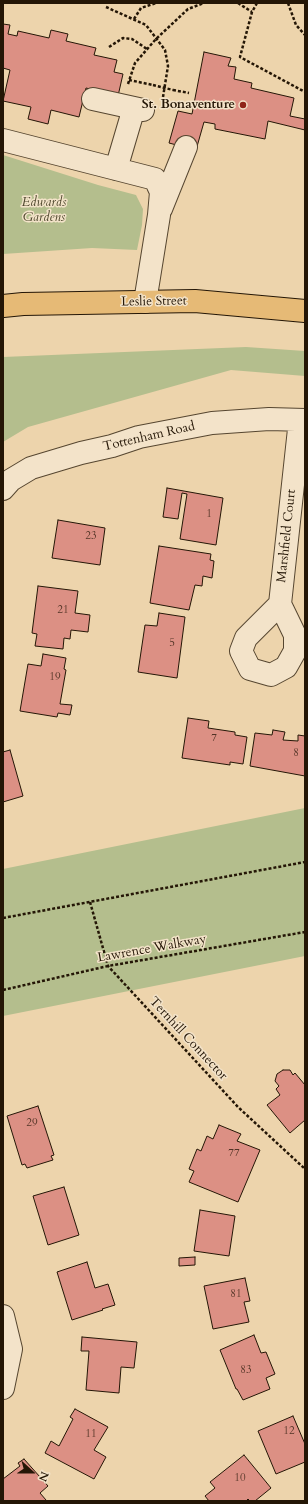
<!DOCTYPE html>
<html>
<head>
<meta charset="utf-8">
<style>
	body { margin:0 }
	#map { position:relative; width:308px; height:1504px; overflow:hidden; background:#edd4ac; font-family:Cardo,serif }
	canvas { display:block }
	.frame { position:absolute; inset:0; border:4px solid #241606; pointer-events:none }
	.north { position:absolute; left:12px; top:1452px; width:40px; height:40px; -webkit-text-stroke:3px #f3e3c9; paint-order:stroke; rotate:111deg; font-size:11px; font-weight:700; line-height:16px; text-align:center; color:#241606 }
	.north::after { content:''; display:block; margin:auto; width:14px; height:18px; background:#241606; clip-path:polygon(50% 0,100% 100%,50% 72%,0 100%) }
</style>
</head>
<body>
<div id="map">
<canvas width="308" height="1504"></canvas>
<div class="frame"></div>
<div class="north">N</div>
</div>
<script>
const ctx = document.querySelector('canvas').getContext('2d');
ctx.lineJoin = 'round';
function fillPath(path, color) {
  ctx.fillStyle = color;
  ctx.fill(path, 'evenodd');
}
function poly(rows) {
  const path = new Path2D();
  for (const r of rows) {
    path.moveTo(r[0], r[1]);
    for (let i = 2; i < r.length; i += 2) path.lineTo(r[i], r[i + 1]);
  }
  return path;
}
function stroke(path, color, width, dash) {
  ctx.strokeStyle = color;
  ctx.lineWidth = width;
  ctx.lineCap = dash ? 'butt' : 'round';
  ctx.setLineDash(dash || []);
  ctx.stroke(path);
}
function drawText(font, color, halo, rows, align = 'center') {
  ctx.font = font + ' Cardo,serif';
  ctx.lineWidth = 3;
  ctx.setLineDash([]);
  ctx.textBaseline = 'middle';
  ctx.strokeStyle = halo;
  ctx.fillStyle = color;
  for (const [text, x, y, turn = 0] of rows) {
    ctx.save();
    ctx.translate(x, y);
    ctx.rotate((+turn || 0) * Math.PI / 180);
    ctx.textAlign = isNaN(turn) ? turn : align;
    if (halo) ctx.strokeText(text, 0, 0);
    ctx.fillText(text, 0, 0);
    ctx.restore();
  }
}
fillPath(poly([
	[3,155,98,185,136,195,143,209,142,225,137,250,92,248,3,254],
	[246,347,305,351,305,376,231,370,28,427,3,442,3,357],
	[305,808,305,956,3,1016,3,869]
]), '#b4be8d');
const building = poly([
	[3,24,10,25,8,34,17,36,18,31,49,38,51,30,68,34,66,41,96,48,94,55,117,60,114,72,123,74,118,96,86,88,79,117,51,110,48,124,28,119,31,107,3,101,10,70,3,68,3,24],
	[204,52,231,58,228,66,236,67,234,79,252,83,251,88,294,98,290,116,305,119,305,130,268,121,265,139,215,129,215,124,204,122,196,150,169,143,178,111,192,114,204,52],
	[167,488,223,498,216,545,180,539,187,494,182,493,178,519,163,517,167,488],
	[58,520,105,528,100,565,52,558,58,520],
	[159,546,211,554,210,560,214,561,212,578,203,576,202,586,195,585,189,610,150,603,159,546],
	[38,586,78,591,75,613,90,615,88,632,71,630,70,639,64,638,63,649,35,646,37,634,32,633,38,586],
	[159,613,185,617,177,678,138,672,145,625,157,626,159,613],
	[43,654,66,658,64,669,66,670,60,704,72,705,70,715,58,713,57,717,20,711,28,664,41,666,43,654],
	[188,718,209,721,208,728,235,732,235,735,247,737,243,764,230,762,230,765,182,758,188,718],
	[273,730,285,732,283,740,298,741,298,735,305,736,305,776,250,766,255,733,272,735,273,730],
	[10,750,23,796,3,802,3,752,10,750],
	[283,1070,290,1070,293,1075,295,1073,305,1085,305,1120,290,1133,267,1105,280,1095,276,1089,279,1086,275,1081,277,1074,283,1070],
	[38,1106,54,1155,51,1156,53,1160,27,1168,25,1164,22,1165,7,1116,38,1106],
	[219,1125,241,1134,237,1141,260,1150,238,1202,189,1182,194,1171,189,1169,197,1149,201,1151,207,1136,213,1139,219,1125],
	[64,1187,79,1235,48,1245,33,1196,64,1187],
	[200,1210,235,1216,229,1256,194,1251,200,1210],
	[195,1257,195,1265,179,1266,179,1258,195,1257],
	[87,1262,95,1288,108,1284,115,1305,102,1309,103,1310,72,1320,57,1272,87,1262],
	[245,1278,250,1301,244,1302,249,1322,213,1329,204,1286,245,1278],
	[254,1335,261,1353,266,1352,275,1374,266,1378,270,1389,243,1400,237,1389,236,1389,220,1350,254,1335],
	[82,1337,137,1342,134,1368,121,1367,119,1393,86,1390,89,1351,81,1351,82,1337],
	[75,1409,108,1427,94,1450,106,1457,94,1479,45,1453,51,1441,59,1446,73,1419,70,1417,75,1409],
	[293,1416,305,1444,305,1462,276,1474,258,1431,293,1416],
	[244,1455,271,1488,255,1501,250,1501,248,1499,246,1501,209,1501,205,1496,215,1488,210,1482,244,1455],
	[24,1459,48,1486,40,1493,46,1500,45,1501,3,1501,3,1479,20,1466,18,1463,24,1459]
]);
fillPath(building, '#dc9084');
stroke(building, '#241606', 1);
const minor = poly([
	[93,99,143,110],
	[3,140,155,179,161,192,159,215,145,302],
	[116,169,134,108],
	[161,209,186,147],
	[3,489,11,480,31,468,81,453,112,446,139,437,212,423,269,419,305,420],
	[280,604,295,635,295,651,286,667,271,675,250,669,241,651,246,638,280,604,300,420],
	[3,1316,11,1349,3,1388]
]);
const major = poly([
	[3,306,23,304,195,301,305,311]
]);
stroke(minor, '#564630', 24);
stroke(major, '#241606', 24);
stroke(poly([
	[238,3,252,12],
	[257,3,252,12,240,57,305,92],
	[288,3,296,25,305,35],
	[106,7,146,25,165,50,168,66,163,97],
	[134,19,141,8,156,3],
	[109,47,123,38,132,39,147,49],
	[129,80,153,85],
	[128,84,135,63,156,39,188,9,204,3],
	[173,90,189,93],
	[90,902,108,966,238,1107,305,1169],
	[3,918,305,862],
	[3,990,108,966,305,932]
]), '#241606', 2.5, [3, 2]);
stroke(minor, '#f3e3c9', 22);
stroke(major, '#e6ba76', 22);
stroke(poly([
	[153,85,173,90]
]), '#241606', 2.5, [3, 2]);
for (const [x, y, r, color] of [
	[243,105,4,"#8f2418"]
]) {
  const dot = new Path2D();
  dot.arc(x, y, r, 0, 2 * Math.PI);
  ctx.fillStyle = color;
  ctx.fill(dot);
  stroke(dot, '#f3e3c9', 1.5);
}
drawText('11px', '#523426', null, [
	["1",209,514],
	["23",91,536],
	["21",63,610],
	["5",172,643],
	["19",55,677],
	["7",214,738],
	["8",296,753],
	["29",32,1123],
	["77",234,1153],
	["81",236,1294],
	["83",246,1370],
	["12",289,1431],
	["11",91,1434],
	["10",240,1478]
]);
drawText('bold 13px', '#241606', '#f3e3c9', [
	["St. Bonaventure",235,105]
], 'right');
drawText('italic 13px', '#4f482e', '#f3e3c9', [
	["Edwards",44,203],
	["Gardens",44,218]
]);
drawText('13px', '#241606', '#f3e3c9', [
	["Leslie Street",154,302,-1],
	["Tottenham Road",149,437,-13],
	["Marshfield Court",287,536,-84],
	["Lawrence Walkway",152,949,-10],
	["Ternhill Connector",188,1039,47]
]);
</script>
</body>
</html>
